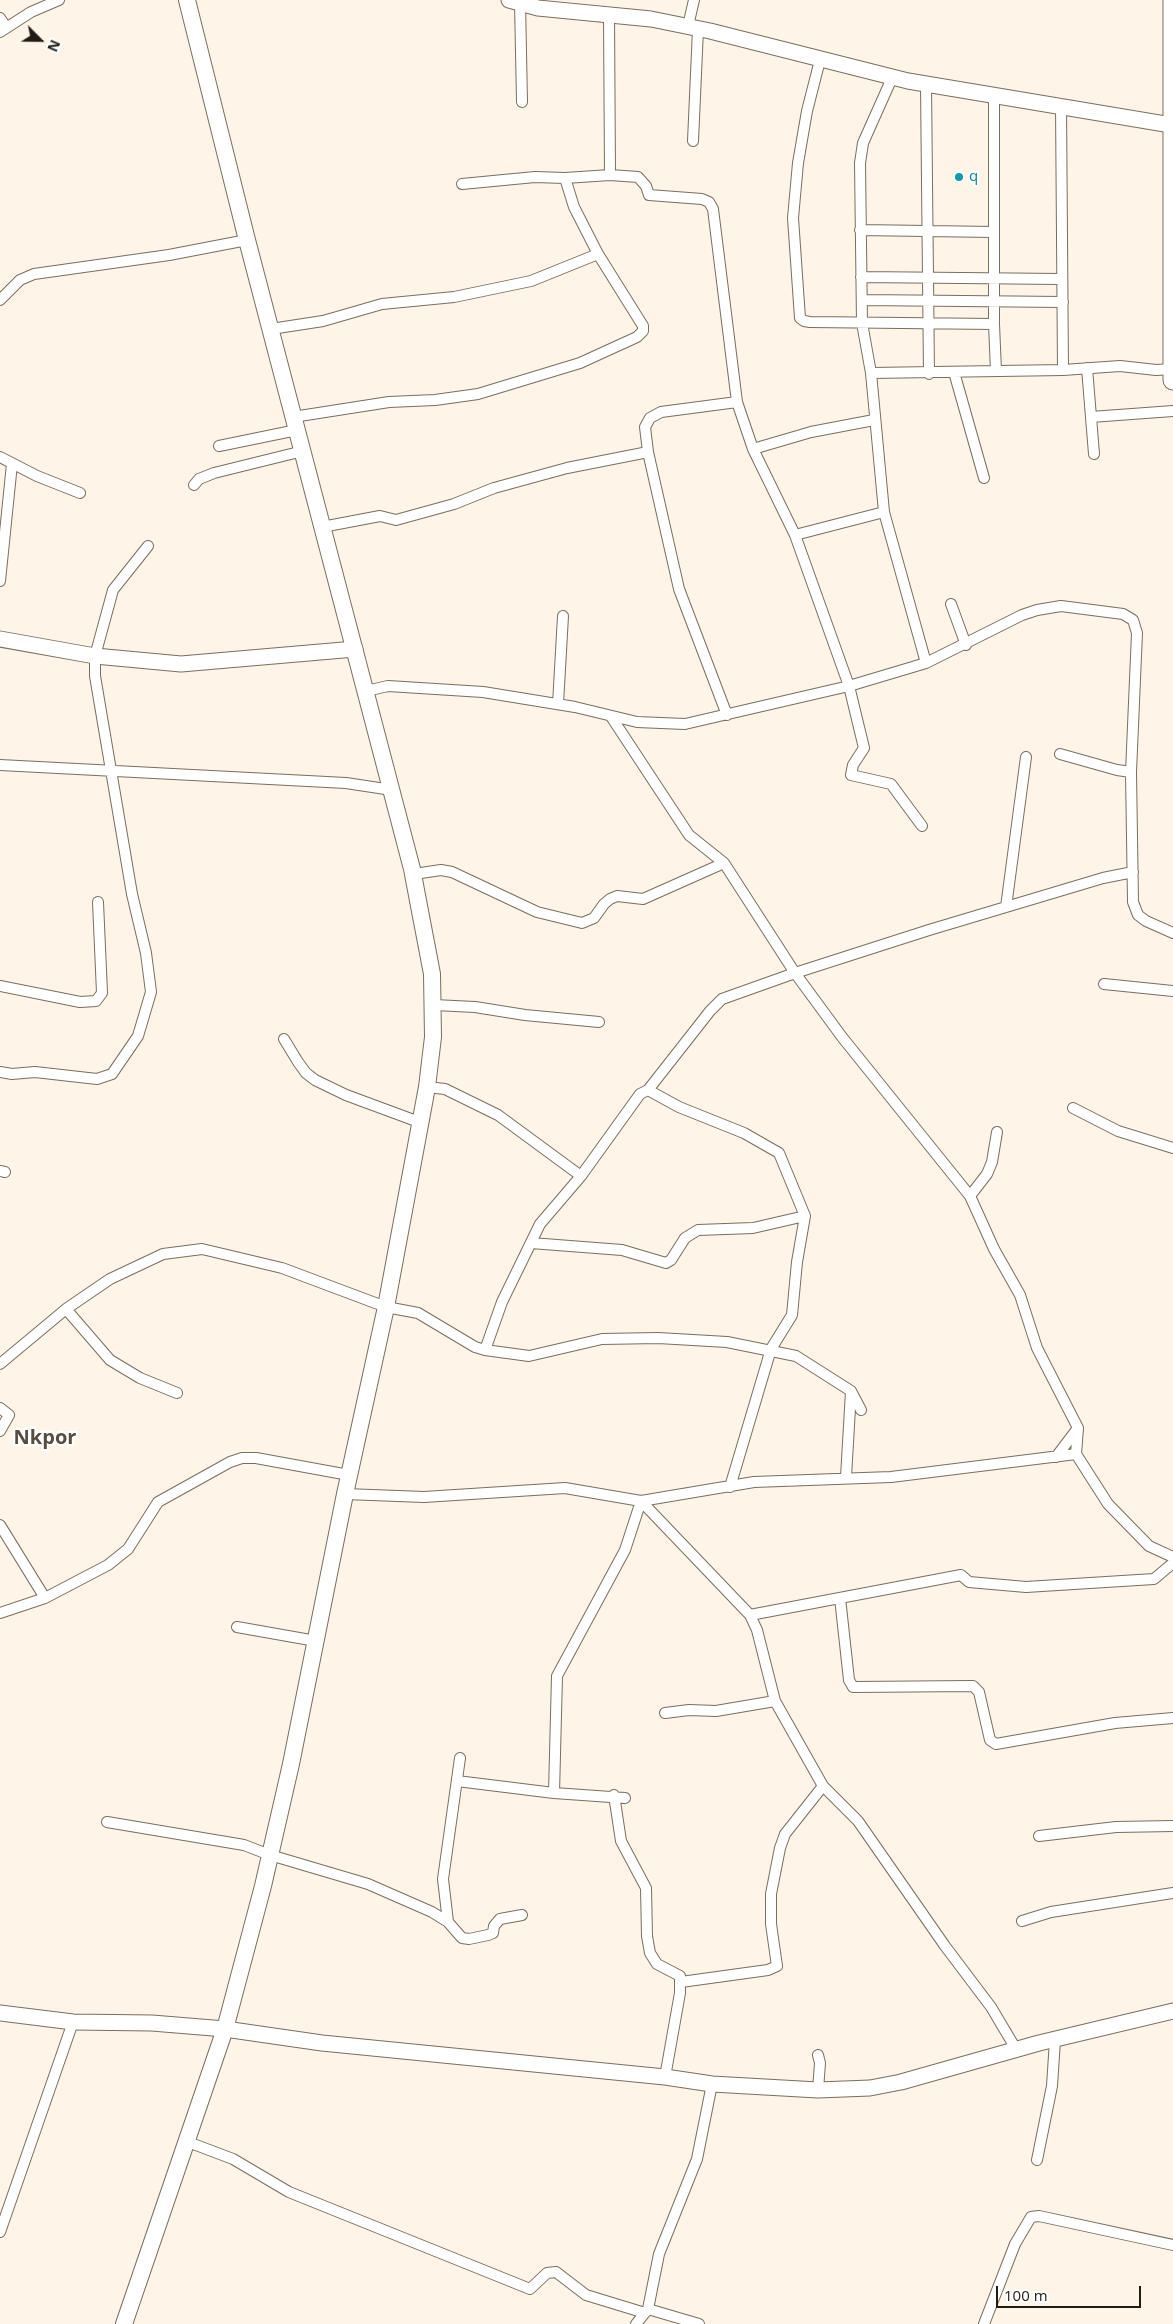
<!DOCTYPE html>
<html>
<head>
<meta charset="utf-8">
<style>
	body { margin:0 }
	#map { position:relative; width:1173px; height:2324px; overflow:hidden; background:#fef4e7; font-family:"Open Sans",sans-serif }
	canvas { display:block }
	.north { position:absolute; left:15px; top:15px; width:50px; height:50px; -webkit-text-stroke:4px #fff; paint-order:stroke; rotate:113deg; font-size:14px; font-weight:700; line-height:20px; text-align:center; color:#1f1b15 }
	.north::after { content:''; display:block; margin:auto; width:18px; height:22px; background:#1f1b15; clip-path:polygon(50% 0,100% 100%,50% 72%,0 100%) }
	.scale { position:absolute; left:996px; top:2286px; width:145px; height:22px; box-sizing:border-box; border:2px solid #1f1b15; border-top:0; padding-left:6px; font-size:15px; line-height:18px; white-space:nowrap; color:#1f1b15; -webkit-text-stroke:4px #fff; paint-order:stroke }
</style>
</head>
<body>
<div id="map">
<canvas width="1173" height="2324"></canvas>
<div class="north">N</div>
<div class="scale">100 m</div>
</div>
<script>
const ctx = document.querySelector('canvas').getContext('2d');
ctx.lineJoin = 'round';
function poly(rows) {
  const path = new Path2D();
  for (const r of rows) {
    path.moveTo(r[0], r[1]);
    for (let i = 2; i < r.length; i += 2) path.lineTo(r[i], r[i + 1]);
  }
  return path;
}
function stroke(path, color, width, dash) {
  ctx.strokeStyle = color;
  ctx.lineWidth = width;
  ctx.lineCap = dash ? 'butt' : 'round';
  ctx.setLineDash(dash || []);
  ctx.stroke(path);
}
function drawText(font, color, halo, rows, align = 'center') {
  ctx.font = font + ' "Open Sans",sans-serif';
  ctx.lineWidth = 5;
  ctx.setLineDash([]);
  ctx.textBaseline = 'middle';
  ctx.strokeStyle = halo;
  ctx.fillStyle = color;
  for (const [text, x, y, turn = 0] of rows) {
    ctx.save();
    ctx.translate(x, y);
    ctx.rotate((+turn || 0) * Math.PI / 180);
    ctx.textAlign = isNaN(turn) ? turn : align;
    if (halo) ctx.strokeText(text, 0, 0);
    ctx.fillText(text, 0, 0);
    ctx.restore();
  }
}
const street = poly([
	[520,2,522,102],
	[0,18,6,27],
	[688,26,694,0],
	[0,32,31,12,59,0],
	[820,60,807,111,798,163,793,218,800,318,804,321,810,322,994,324],
	[892,78,863,143,860,163,862,323,871,373,884,512,926,663],
	[926,85,929,374],
	[994,95,994,324,996,371],
	[1061,105,1063,370],
	[693,141,698,29],
	[610,175,638,177,646,186,649,195,702,199,709,202,713,209,737,402,753,449,795,535,849,686,864,748,853,765,851,775,891,784,922,826],
	[462,184,535,177,565,178],
	[860,230,993,232],
	[861,277,1061,279],
	[0,300,20,280,34,274,169,255,247,240],
	[862,300,1063,302],
	[271,329,323,321,382,304,454,297,531,281,598,254],
	[1087,368,1094,454],
	[954,372,984,478],
	[871,373,1063,370,1120,366,1156,370,1173,369],
	[293,417,389,402,435,400,478,394,580,363,637,337,643,331,643,326,598,254,574,207,565,178,610,175,609,15],
	[1091,417,1173,411],
	[219,446,297,430],
	[753,449,811,432,874,420],
	[0,457,37,476,80,493],
	[194,485,199,479,214,473,303,451],
	[322,527,380,516,396,520,454,504,494,488,567,468,648,452],
	[795,535,884,512],
	[0,581,12,464],
	[951,604,966,645],
	[366,691,388,686,483,692,575,707,637,722,685,724,849,686,926,663,1022,615,1037,610,1061,606,1123,614,1133,620,1137,633,1131,772,1133,902,1138,915,1146,921,1173,933],
	[558,704,563,616],
	[727,715,679,589,648,452,645,427,650,418,661,412,737,402],
	[612,718,689,835,724,863,795,973,842,1037,970,1196,994,1249,1020,1295,1037,1348,1078,1428,1076,1454,1108,1504,1149,1546,1173,1557],
	[1060,754,1117,770,1131,772],
	[0,765,346,783,392,790],
	[414,874,441,870,452,872,537,912,582,923,594,918,604,904,610,899,617,896,643,899,724,863],
	[1006,907,1026,757],
	[1104,984,1173,991],
	[0,986,80,1002,96,1001,102,993,98,902],
	[434,1005,475,1007,525,1015,599,1022],
	[284,1039,298,1062,306,1073,315,1080,346,1095,419,1122],
	[0,1072,12,1074,35,1072,97,1079,112,1074,138,1036,151,992,146,953,132,894,95,676,95,656,113,590,148,546],
	[427,1087,445,1089,498,1115,581,1176],
	[648,1090,679,1107,744,1133,779,1153,805,1216,797,1262,792,1315,771,1349,730,1487],
	[1073,1108,1118,1131,1173,1148],
	[0,1171,5,1172],
	[970,1196,987,1174,992,1162,997,1132],
	[531,1243,622,1250,666,1263,671,1260,685,1238,698,1230,753,1228,805,1216],
	[66,1309,110,1360,140,1378,177,1393],
	[485,1350,502,1302,540,1224,581,1176,640,1094,648,1090,710,1011,722,999,795,973,929,930,1103,878,1133,872],
	[0,1364,66,1309,110,1279,163,1254,202,1249,282,1268,386,1307,418,1313,475,1347,485,1350,529,1356,602,1339,658,1338,727,1342,796,1356,851,1391,861,1410],
	[0,1408,9,1415,0,1431],
	[1056,1457,1078,1428],
	[846,1477,851,1391],
	[345,1494,424,1497,565,1488,641,1501,754,1482,891,1477,1076,1454],
	[641,1501,750,1615,757,1630,775,1701,823,1786,858,1821,945,1946,991,2007,1016,2049],
	[0,1525,45,1598],
	[840,1598,849,1680,853,1687,973,1686,979,1692,990,1740,996,1744,1115,1723,1173,1718],
	[0,1613,45,1598,108,1565,128,1549,158,1502,230,1462,242,1458,256,1458,349,1475],
	[750,1615,961,1575,969,1582,1026,1587,1154,1579,1173,1563],
	[237,1627,316,1641],
	[665,1713,689,1710,716,1711,775,1701],
	[457,1781,554,1793,625,1798],
	[554,1793,557,1676,625,1550,641,1501],
	[614,1795,621,1841,646,1888,647,1936,650,1953,657,1964,680,1976,680,1993,665,2077],
	[107,1822,244,1845,270,1855,368,1884,432,1912,448,1922,462,1938,469,1939,488,1935,493,1933,494,1926,500,1919,522,1915],
	[1039,1836,1116,1827,1173,1826],
	[1022,1921,1051,1912,1173,1893],
	[448,1922,443,1879,460,1758],
	[681,1982,768,1970,777,1966,771,1924,771,1894,780,1848,785,1834,823,1786],
	[818,2090,820,2063,818,2055],
	[188,2142,233,2159,289,2192,530,2289,547,2273,556,2272,586,2295,645,2313,648,2309,699,2324],
	[1037,2160,1052,2086,1055,2040],
	[0,2232,73,2022],
	[636,2324,648,2309,659,2254,697,2159,712,2084],
	[984,2324,1015,2244,1031,2217,1039,2216,1173,2245]
]);
const secondary = poly([
	[509,0,538,8,651,19,710,31,908,81,1171,125],
	[0,639,95,656,181,664,355,649],
	[0,2013,73,2022,152,2023,225,2029,322,2043,665,2077,712,2084,818,2090,870,2088,901,2082,1039,2043,1173,2011]
]);
const primary = poly([
	[124,2324,225,2029,263,1886,291,1764,345,1494,386,1307,427,1087,433,1037,432,974,412,869,247,240,187,0]
]);
const highway = poly([
	[1173,0,1173,380]
]);
stroke(street, '#796e5f', 12);
stroke(secondary, '#796e5f', 17);
stroke(primary, '#796e5f', 18);
stroke(highway, '#796e5f', 21);
stroke(street, '#fff', 10);
stroke(secondary, '#fff', 15);
stroke(primary, '#fff', 16);
stroke(highway, '#fff', 19);
for (const [x, y, r, color] of [
	[959,177,5,"#0f9aa8"]
]) {
  const dot = new Path2D();
  dot.arc(x, y, r, 0, 2 * Math.PI);
  ctx.fillStyle = color;
  ctx.fill(dot);
  stroke(dot, '#fff', 2);
}
drawText('15px', '#0d838f', '#fff', [
	["q",969,177]
], 'left');
drawText('bold 20px', '#584e40', '#fff', [
	["Nkpor",45,1438]
]);
</script>
</body>
</html>
